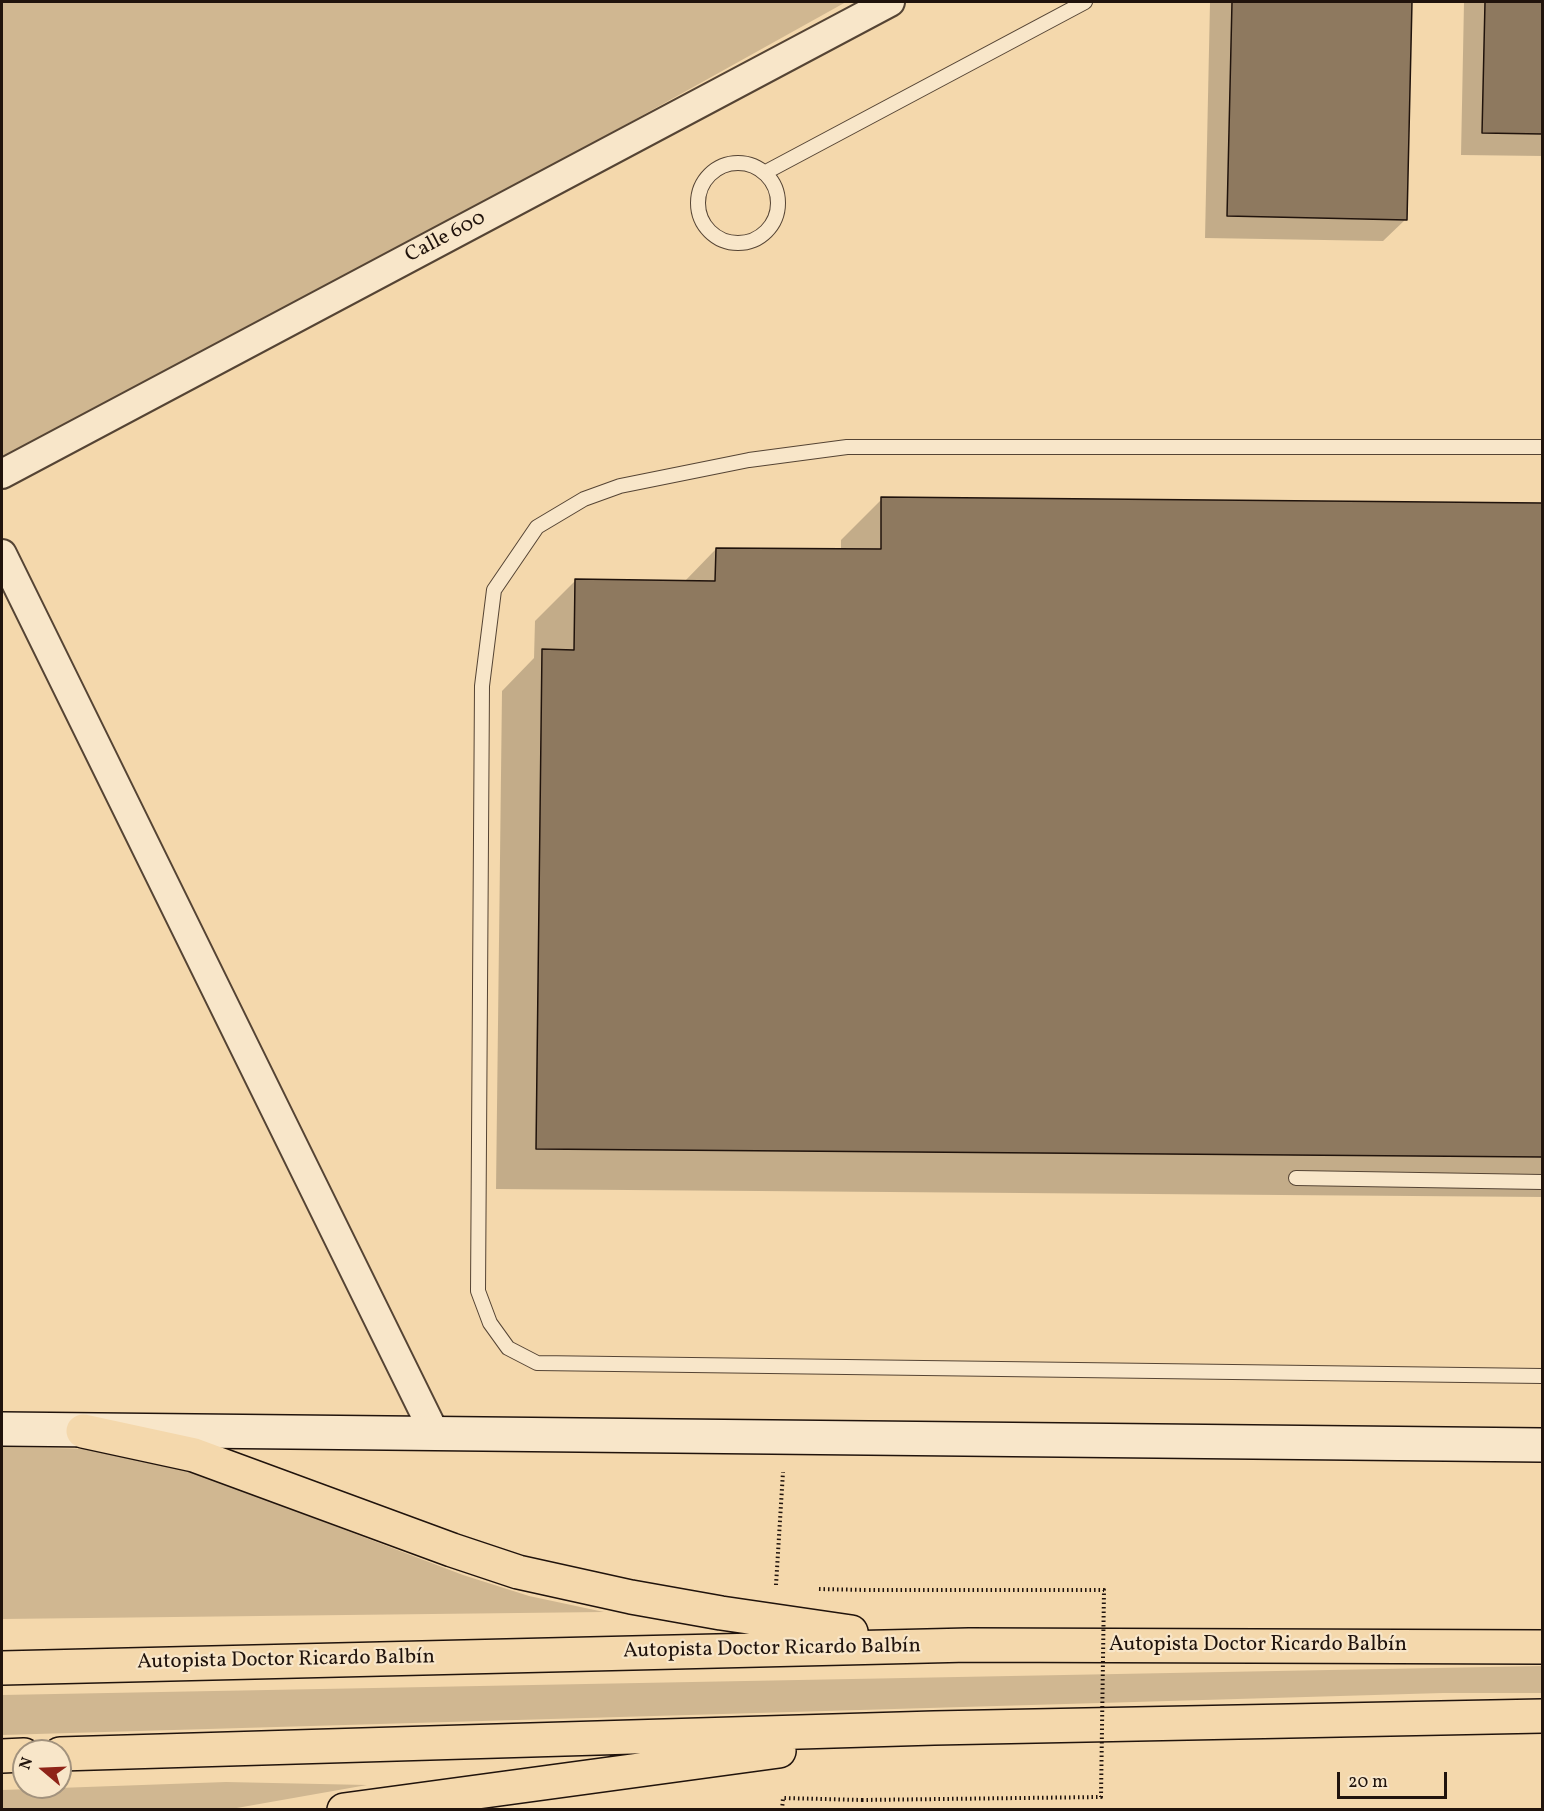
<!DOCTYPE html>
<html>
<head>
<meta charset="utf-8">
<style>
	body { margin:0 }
	#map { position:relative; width:1544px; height:1811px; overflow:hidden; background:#f4d8ac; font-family:Vollkorn,serif }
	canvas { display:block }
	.frame { position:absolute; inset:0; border:3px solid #20130c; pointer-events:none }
	.north { position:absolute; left:12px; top:1739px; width:60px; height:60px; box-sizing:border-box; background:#f8e6c9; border:2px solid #a2927d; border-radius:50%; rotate:289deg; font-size:16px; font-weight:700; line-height:24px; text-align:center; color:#20130c }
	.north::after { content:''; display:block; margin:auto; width:21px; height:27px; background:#8f2418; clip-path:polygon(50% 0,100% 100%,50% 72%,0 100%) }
	.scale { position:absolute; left:1337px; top:1772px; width:110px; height:27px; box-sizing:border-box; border:3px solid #20130c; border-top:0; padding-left:8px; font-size:18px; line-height:21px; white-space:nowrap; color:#20130c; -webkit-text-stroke:4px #f8e6c9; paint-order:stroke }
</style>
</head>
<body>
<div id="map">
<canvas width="1544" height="1811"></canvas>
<div class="frame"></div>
<div class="north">N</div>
<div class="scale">20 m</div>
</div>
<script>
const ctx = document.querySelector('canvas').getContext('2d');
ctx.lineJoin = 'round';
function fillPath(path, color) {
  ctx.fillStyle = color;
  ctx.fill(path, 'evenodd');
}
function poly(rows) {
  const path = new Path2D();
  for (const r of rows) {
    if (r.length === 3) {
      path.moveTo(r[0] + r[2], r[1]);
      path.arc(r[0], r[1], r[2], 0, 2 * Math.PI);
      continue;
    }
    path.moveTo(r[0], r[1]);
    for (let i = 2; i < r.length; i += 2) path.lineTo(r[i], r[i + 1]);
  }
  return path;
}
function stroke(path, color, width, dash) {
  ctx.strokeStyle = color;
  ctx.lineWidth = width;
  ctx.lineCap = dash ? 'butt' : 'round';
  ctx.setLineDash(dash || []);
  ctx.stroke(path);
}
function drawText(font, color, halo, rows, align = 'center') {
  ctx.font = font + ' Vollkorn,serif';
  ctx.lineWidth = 4.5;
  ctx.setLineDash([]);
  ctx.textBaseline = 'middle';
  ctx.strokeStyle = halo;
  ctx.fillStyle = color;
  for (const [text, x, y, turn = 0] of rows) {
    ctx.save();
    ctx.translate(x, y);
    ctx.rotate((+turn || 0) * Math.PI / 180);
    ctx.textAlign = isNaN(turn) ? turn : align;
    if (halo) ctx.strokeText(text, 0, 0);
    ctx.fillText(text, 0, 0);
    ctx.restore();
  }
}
fillPath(poly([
	[2,2,846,2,2,472],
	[2,1447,99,1449,175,1465,463,1575,529,1596,604,1612,2,1619],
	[1542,1666,1542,1693,1443,1693,2,1735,2,1695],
	[226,1782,367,1785,231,1809,2,1809,2,1790]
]), '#d0b791');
fillPath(poly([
	[1210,2,1410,2,1406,219,1383,241,1205,238],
	[1464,2,1542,2,1542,156,1461,155],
	[882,499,1542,504,1542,1197,496,1189,502,691,534,658,535,621,575,581,684,582,716,549,841,550,841,540]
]), '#0003');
const building = poly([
	[1232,2,1412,2,1407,220,1227,216,1232,2],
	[1485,2,1542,2,1542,134,1482,133,1485,2],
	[881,497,1542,503,1542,1157,536,1149,542,649,574,650,575,579,715,581,716,548,881,549,881,497]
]);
fillPath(building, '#8e795f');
stroke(building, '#20130c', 1.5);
const lane = poly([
	[738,203,40],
	[766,172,1085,2],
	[1542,447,847,447,749,460,620,486,584,499,537,527,494,590,482,686,478,1291,490,1323,508,1348,537,1363,1542,1376],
	[1296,1178,1542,1182]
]);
const street = poly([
	[2,474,890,2],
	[2,554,435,1434]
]);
const secondary = poly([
	[2,1429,1542,1445]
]);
const highway = poly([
	[83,1431,194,1455,452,1550,518,1572,631,1597,721,1613,851,1632],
	[2,1668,969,1645,1542,1647],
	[60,1754,934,1728,1542,1716],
	[2,1756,24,1755],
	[344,1810,779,1751]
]);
stroke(lane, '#554434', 16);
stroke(street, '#554434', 32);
stroke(secondary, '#20130c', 36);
stroke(highway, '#20130c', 36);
stroke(poly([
	[776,1585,783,1472],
	[819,1589,866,1590],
	[782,1810,783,1798,862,1800]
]), '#20130c', 4, [1.5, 3]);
stroke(lane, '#f8e6c9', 14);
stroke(street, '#f8e6c9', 28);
stroke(secondary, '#f8e6c9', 33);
stroke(highway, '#f4d8ac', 33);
stroke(poly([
	[862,1800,1101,1797,1104,1590,866,1590]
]), '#20130c', 4, [1.5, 3]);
drawText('21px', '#20130c', '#f8e6c9', [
	["Calle 600",446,238,-28],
	["Autopista Doctor Ricardo Balbín",1258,1646],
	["Autopista Doctor Ricardo Balbín",772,1650,-1],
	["Autopista Doctor Ricardo Balbín",286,1661,-1]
]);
</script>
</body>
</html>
